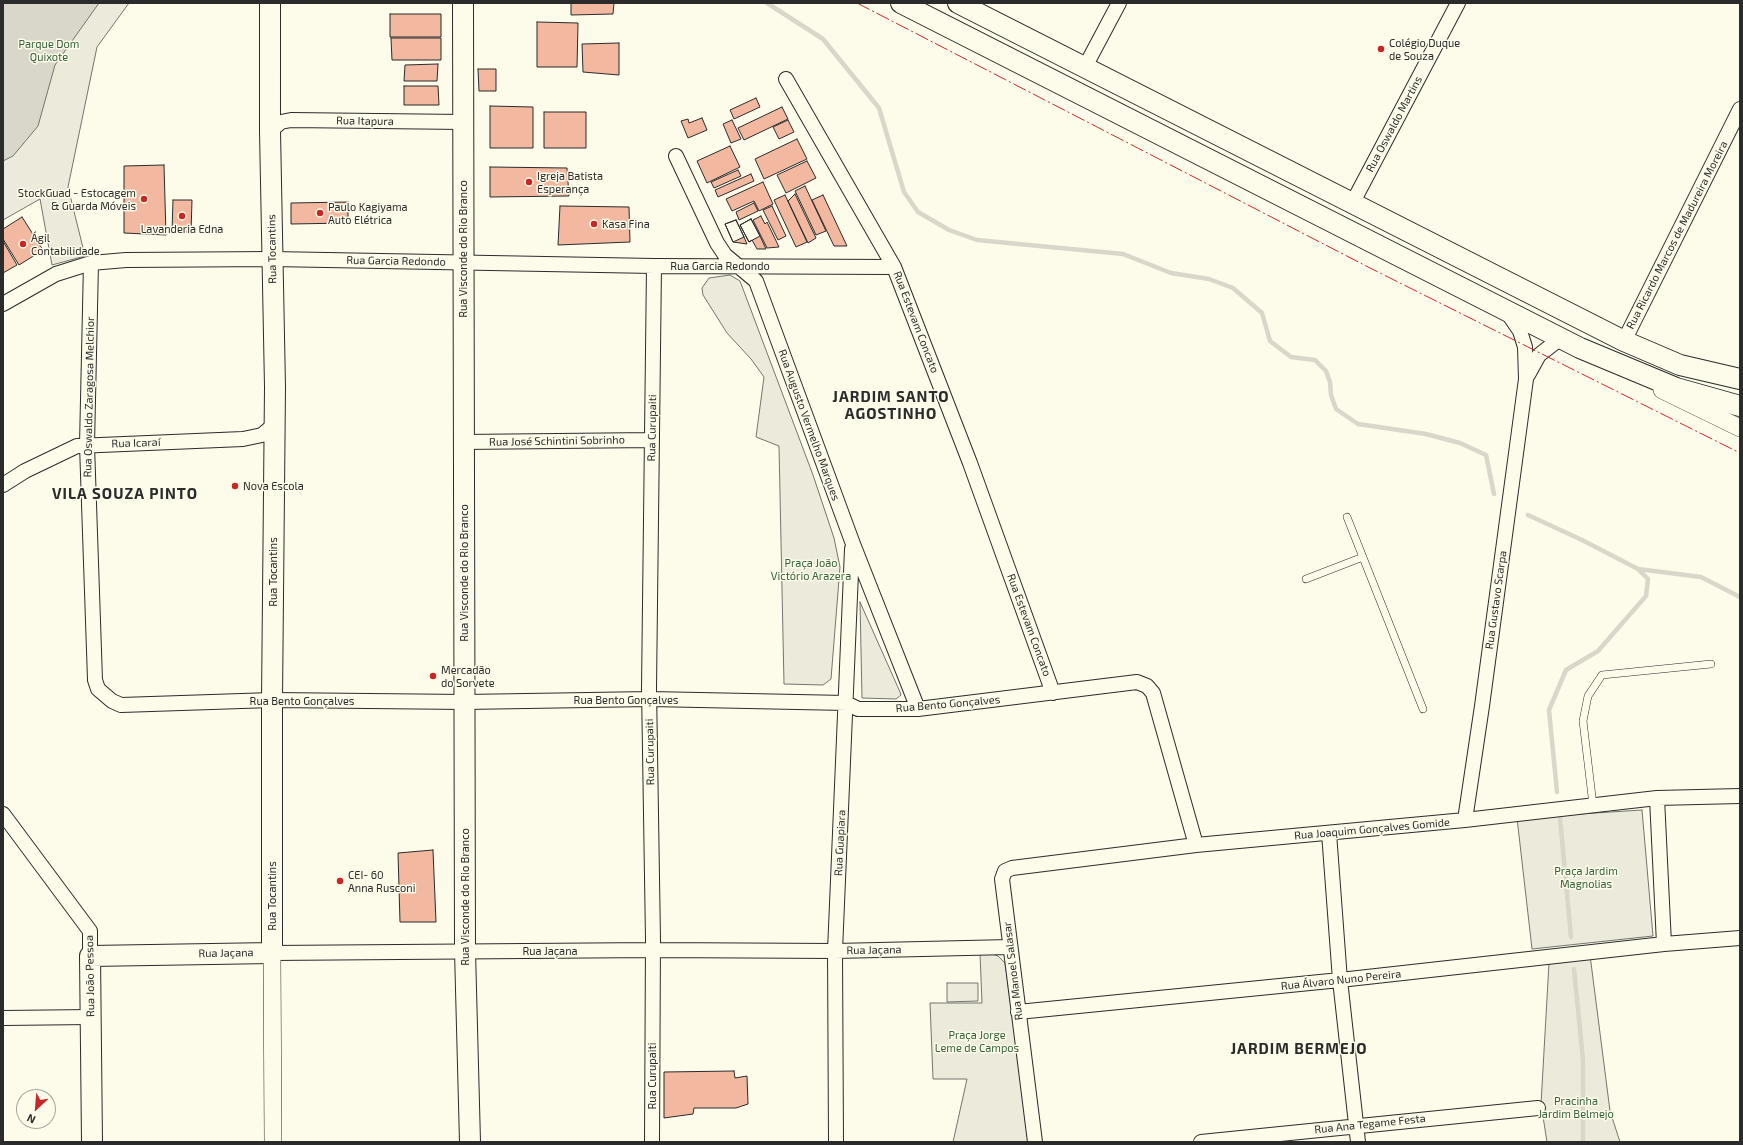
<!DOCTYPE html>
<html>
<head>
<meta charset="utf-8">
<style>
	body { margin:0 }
	#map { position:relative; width:1743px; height:1145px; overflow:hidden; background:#fdfbea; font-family:"Exo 2",sans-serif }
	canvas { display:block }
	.frame { position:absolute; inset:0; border:4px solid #2b2b2b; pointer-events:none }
	.north { position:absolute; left:16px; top:1089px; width:40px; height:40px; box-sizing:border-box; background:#fdfbea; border:1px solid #a9a89e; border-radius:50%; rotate:206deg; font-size:11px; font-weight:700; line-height:16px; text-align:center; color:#2b2b2b }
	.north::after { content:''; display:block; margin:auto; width:14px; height:18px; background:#c62828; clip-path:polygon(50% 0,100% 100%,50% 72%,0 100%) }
</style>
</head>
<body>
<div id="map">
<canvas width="1743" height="1145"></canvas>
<div class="frame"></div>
<div class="north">N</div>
</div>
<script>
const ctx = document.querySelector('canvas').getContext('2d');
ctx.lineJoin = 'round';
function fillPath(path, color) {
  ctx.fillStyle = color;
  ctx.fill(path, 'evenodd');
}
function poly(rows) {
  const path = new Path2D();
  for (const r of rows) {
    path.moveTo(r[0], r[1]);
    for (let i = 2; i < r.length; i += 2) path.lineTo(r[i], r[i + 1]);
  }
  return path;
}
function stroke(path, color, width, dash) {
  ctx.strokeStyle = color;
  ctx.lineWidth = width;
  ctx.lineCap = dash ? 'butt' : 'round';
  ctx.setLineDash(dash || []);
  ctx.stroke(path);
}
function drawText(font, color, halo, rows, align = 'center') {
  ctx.font = font + ' "Exo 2",sans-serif';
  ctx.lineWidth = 3;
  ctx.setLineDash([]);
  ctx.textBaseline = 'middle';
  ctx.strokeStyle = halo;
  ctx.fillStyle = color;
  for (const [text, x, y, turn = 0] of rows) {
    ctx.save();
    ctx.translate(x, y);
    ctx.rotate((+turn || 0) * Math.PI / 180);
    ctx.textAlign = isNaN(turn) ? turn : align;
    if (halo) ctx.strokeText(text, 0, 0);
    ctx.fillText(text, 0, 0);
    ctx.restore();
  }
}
const green = poly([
	[3,3,129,3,97,47,68,187,85,256,52,265,40,199,3,220,3,3],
	[730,275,740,281,813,475,834,538,840,567,831,679,823,685,784,684,779,446,756,437,764,377,751,359,727,333,703,295,702,288,709,278,730,275],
	[860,602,900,692,901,695,896,699,862,698,860,602],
	[1642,810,1653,936,1532,949,1517,818,1642,810],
	[980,953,989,953,998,956,1005,963,1030,1142,953,1142,967,1079,933,1079,930,1003,982,1003,980,953],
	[1590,955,1610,1111,1620,1142,1547,1142,1541,1104,1549,963,1590,955],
	[947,983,978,983,978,1001,947,1002,947,983]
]);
fillPath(green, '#ecebdb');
stroke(green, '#74746e', 1);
const water = poly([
	[3,3,99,3,55,65,38,126,13,156,3,161,3,3]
]);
fillPath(water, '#d8d7c9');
stroke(water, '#74746e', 1);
stroke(poly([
	[767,3,823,39,879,108,904,192,918,212,949,230,977,240,1123,254,1171,273,1209,279,1233,288,1262,313,1270,341,1291,357,1315,360,1326,371,1330,382,1331,395,1336,409,1358,424,1426,434,1460,443,1486,455,1494,494],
	[1528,515,1582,540,1638,569,1701,577,1740,597],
	[1557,792,1549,710,1566,670,1598,651,1646,596,1648,579,1638,569],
	[1560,818,1571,937],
	[1574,969,1583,1060,1583,1142]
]), '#d8d7c9', 4.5);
const building = poly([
	[571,3,614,3,613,14,571,15,571,3],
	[390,14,441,14,441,37,390,37,390,14],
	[537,22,578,23,577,67,537,67,537,22],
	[391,38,441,38,441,60,392,60,391,38],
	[619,43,619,75,583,72,582,44,619,43],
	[438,64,437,81,404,81,405,65,438,64],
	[478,69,496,69,496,91,479,91,478,69],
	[404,86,438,86,439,105,404,105,404,86],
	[756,98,760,107,734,119,730,110,756,98],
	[490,106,533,107,533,148,490,148,490,106],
	[782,107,788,119,744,140,738,128,782,107],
	[544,112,586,112,586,148,544,148,544,112],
	[702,118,707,130,688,138,681,121,688,119,689,123,702,118],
	[732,120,741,139,731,143,723,124,732,120],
	[788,120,794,132,779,139,773,127,788,120],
	[797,139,807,159,764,179,755,159,797,139],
	[730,146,740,167,707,183,697,161,730,146],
	[807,161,816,178,786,193,777,175,807,161],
	[164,165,166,235,124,233,124,166,164,165],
	[490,167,567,168,569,196,490,197,490,167],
	[738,170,741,176,714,188,711,182,738,170],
	[751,174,754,181,718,197,715,190,751,174],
	[763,182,773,204,759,211,754,201,732,211,726,199,763,182],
	[805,186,826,231,816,235,795,191,805,186],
	[795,194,816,238,808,243,788,201,795,194],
	[785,195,807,242,796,247,774,200,785,195],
	[823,195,847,246,834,246,812,200,823,195],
	[173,200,192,200,191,232,172,232,173,200],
	[348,202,348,223,291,224,291,203,348,202],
	[754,203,758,211,739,220,736,212,754,203],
	[560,206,629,207,630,242,558,245,560,206],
	[772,206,786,236,778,240,763,210,772,206],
	[761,216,765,224,767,222,779,247,767,248,753,220,761,216],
	[22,217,43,250,19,265,3,239,3,229,22,217],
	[751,219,760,236,766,249,757,249,752,240,749,242,740,225,751,219],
	[751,219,760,236,749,242,740,225,751,219],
	[736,220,744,237,747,244,733,242,725,224,736,220],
	[736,220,744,237,733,242,725,224,736,220],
	[3,241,17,265,3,273,3,241],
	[433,850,436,922,400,922,398,853,433,850],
	[734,1071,735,1078,747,1076,748,1104,736,1108,694,1108,693,1114,664,1118,664,1072,734,1071]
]);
fillPath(building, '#f2b8a0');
stroke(building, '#2b2b2b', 1);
const service = poly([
	[1347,517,1423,709],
	[1306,579,1363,557],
	[1593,805,1583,721,1588,696,1602,675,1711,664]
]);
const minor = poly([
	[1085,67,1119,3],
	[786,79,894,267,970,463,1053,693],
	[270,131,281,122,291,120,463,122],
	[676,156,717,243,725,255,756,281,853,544,918,709],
	[1353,202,1458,3],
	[91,263,87,445,95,680,98,689,112,701,121,705,272,700,465,702,650,699,846,703,858,709,918,709,1137,682,1147,686,1153,693,1196,845],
	[3,304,56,274,91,263,126,260,272,259,654,266,894,267],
	[1624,341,1740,109],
	[1528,375,1539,355,1561,338],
	[463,442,651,440],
	[3,485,25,471,77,446,243,439,262,435,274,425],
	[1657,798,1664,944,1740,938],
	[3,814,90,931,90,956],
	[1465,820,1482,706,1526,379,1525,347,1520,331,1507,312],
	[1329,833,1340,980,1358,1142],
	[272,953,653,950,835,951,1010,947],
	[1018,1012,1340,980,1664,944],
	[3,1018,91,1017],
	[652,1142,653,940,649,688,654,266],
	[836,1142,835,951,852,549],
	[1035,1142,1002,879,1005,871,1012,868,1196,845,1465,820,1657,798,1740,796],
	[1201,1142,1538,1108]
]);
const tertiary = poly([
	[1662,390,1740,428],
	[272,953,273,1142]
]);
const secondary = poly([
	[463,3,465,951,470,1142],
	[901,3,1580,348,1676,388,1740,406],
	[958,3,1624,341,1680,365,1740,379],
	[92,1142,90,956,272,953,272,700,275,387,270,131,270,3]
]);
stroke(service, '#2b2b2b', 8);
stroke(minor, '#2b2b2b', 16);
stroke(tertiary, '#2b2b2b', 18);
stroke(secondary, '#2b2b2b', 22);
stroke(service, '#fdfbea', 7);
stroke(minor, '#fdfbea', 14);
stroke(tertiary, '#fdfbea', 17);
stroke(secondary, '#fdfbea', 20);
stroke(poly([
	[857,3,1372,269,1740,453]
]), '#c62828', 1, [14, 3, 2, 3]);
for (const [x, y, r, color] of [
	[1381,49,4,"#c62828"],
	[529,182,4,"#c62828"],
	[144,199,4,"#c62828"],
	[320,213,4,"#c62828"],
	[182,216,4,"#c62828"],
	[594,224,4,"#c62828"],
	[23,244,4,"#c62828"],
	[235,486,4,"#c62828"],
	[433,676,4,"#c62828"],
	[340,881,4,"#c62828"]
]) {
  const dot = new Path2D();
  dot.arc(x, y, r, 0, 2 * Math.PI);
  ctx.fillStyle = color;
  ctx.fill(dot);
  stroke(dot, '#fdfbea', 1.5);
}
drawText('11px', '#2b2b2b', '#fdfbea', [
	["Colégio Duque",1389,43],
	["de Souza",1389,56],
	["Igreja Batista",537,176],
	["Esperança",537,189],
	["StockGuad - Estocagem",136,193,"right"],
	["& Guarda Móveis",136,206,"right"],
	["Paulo Kagiyama",328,207],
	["Auto Elétrica",328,220],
	["Kasa Fina",602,224],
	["Lavanderia Edna",182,229,"center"],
	["Ágil",31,238],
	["Contabilidade",31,251],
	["Nova Escola",243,486],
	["Mercadão",441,670],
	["do Sorvete",441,683],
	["CEI- 60",348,875],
	["Anna Rusconi",348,888]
], 'left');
drawText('11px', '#34623c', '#fdfbea', [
	["Parque Dom",49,44],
	["Quixote",49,57],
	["Praça João",811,563],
	["Victório Arazera",811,576],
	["Praça Jardim",1586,871],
	["Magnolias",1586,884],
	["Praça Jorge",977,1035],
	["Leme de Campos",977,1048],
	["Pracinha",1576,1101],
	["Jardim Belmejo",1576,1114]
]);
drawText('11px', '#2b2b2b', '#fdfbea', [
	["Rua Itapura",365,121,1],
	["Rua Oswaldo Martins",1394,124,-62],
	["Rua Ricardo Marcos de Madureira Moreira",1677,235,-63],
	["Rua Tocantins",272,249,-91],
	["Rua Visconde do Rio Branco",463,249,-90],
	["Rua Garcia Redondo",396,261,1],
	["Rua Garcia Redondo",720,266],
	["Rua Estevam Concato",916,322,69],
	["Rua Oswaldo Zaragosa Melchior",89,397,-89],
	["Rua Augusto Vermelho Marques",809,425,70],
	["Rua Curupaiti",652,428,-89],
	["Rua José Schintini Sobrinho",557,441,-1],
	["Rua Icaraí",136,443,-2],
	["Rua Tocantins",273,572,-90],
	["Rua Visconde do Rio Branco",464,573,-90],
	["Rua Gustavo Scarpa",1496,600,-82],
	["Rua Estevam Concato",1029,625,70],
	["Rua Bento Gonçalves",626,700],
	["Rua Bento Gonçalves",302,701],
	["Rua Bento Gonçalves",948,704,-5],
	["Rua Curupaiti",650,752,-91],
	["Rua Joaquim Gonçalves Gomide",1372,829,-5],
	["Rua Guapiara",840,843,-87],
	["Rua Tocantins",272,896,-90],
	["Rua Visconde do Rio Branco",465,897,-90],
	["Rua Jaçana",874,950,-1],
	["Rua Jaçana",550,951],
	["Rua Jaçana",226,953,-1],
	["Rua Manoel Salasar",1013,971,-97],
	["Rua João Pessoa",90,976,-91],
	["Rua Álvaro Nuno Pereira",1341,980,-6],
	["Rua Curupaiti",652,1076,-90],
	["Rua Ana Tegame Festa",1370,1124,-6]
]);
ctx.letterSpacing = '1px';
drawText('bold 15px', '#2b2b2b', '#fdfbea', [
	["JARDIM SANTO",891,397],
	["AGOSTINHO",891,414],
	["VILA SOUZA PINTO",125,494],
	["JARDIM BERMEJO",1299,1049]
]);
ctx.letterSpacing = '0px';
</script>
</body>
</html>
